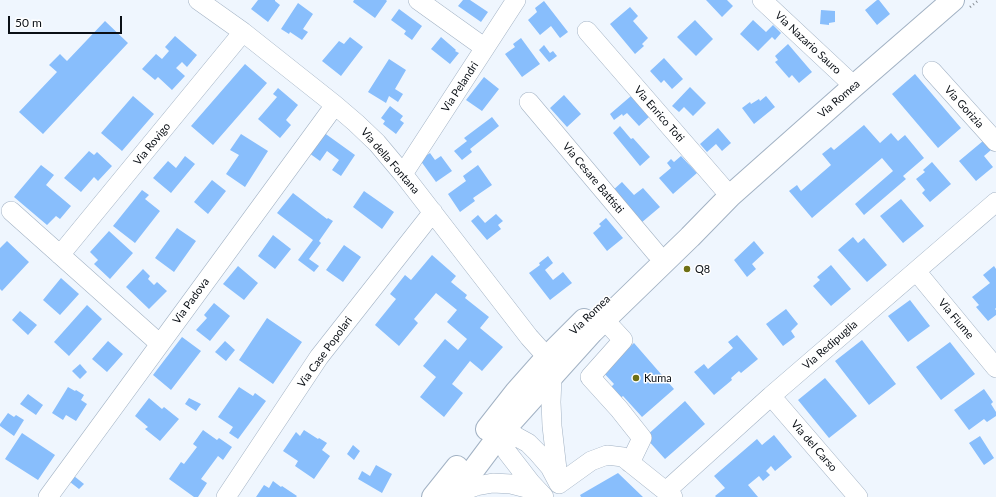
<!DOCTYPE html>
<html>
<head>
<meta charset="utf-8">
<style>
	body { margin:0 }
	#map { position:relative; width:996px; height:497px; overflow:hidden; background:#eff6fe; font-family:Lato,sans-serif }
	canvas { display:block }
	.scale { position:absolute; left:8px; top:16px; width:114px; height:18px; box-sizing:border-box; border:2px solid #0a0f15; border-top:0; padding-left:5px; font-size:12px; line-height:14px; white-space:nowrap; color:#0a0f15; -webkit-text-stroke:3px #fff; paint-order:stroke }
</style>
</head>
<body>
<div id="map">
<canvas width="996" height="497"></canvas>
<div class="scale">50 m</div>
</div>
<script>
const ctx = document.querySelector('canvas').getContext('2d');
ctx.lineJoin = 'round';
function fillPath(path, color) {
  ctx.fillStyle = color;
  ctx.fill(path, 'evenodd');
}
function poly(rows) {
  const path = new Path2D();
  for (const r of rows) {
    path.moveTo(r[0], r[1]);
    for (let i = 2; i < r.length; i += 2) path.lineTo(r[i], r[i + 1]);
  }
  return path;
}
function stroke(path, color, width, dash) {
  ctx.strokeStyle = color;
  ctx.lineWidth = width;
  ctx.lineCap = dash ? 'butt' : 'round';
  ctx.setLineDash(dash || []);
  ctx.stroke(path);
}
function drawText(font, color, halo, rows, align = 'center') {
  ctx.font = font + ' Lato,sans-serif';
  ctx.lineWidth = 3;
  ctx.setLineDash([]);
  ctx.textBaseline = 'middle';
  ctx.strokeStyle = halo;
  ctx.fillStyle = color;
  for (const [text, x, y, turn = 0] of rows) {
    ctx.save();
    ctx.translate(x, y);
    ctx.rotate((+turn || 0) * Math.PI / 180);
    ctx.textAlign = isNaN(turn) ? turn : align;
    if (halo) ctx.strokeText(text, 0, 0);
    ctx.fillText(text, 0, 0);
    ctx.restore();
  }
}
fillPath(poly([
	[258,0,275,0,275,1,280,5,268,22,251,9],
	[354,0,386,0,387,1,375,18,353,2],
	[463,0,470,0,488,12,481,22,458,6],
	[706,0,727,0,733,6,722,17],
	[877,0,879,0,890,14,877,25,865,10],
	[544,1,568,32,560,38,551,26,540,35,528,20,537,12,535,8],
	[298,3,313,14,303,29,308,32,302,40,290,32,289,34,281,29],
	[630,7,638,16,633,21,648,38,642,44,644,46,635,54,610,24],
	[399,9,422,26,412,40,404,34,406,31,391,20],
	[821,10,835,11,835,22,829,23,829,25,820,24],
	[695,20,713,39,696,56,677,37],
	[753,20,766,32,773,25,781,33,775,40,772,37,758,51,740,34],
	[105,21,128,43,43,134,19,112,57,72,49,65,60,54,67,61],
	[175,36,197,55,187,67,182,62,176,68,185,76,172,90,158,77,155,80,142,69,156,54,162,59,169,51,165,47],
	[350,37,363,47,341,76,322,61,339,41,344,44],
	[441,37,456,50,455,51,459,53,450,64,431,49],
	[521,38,540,64,522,77,505,54,515,47,513,44],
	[788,44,812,72,799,83,792,75,789,78,775,62,778,60,775,56],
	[544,45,550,53,553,51,557,56,549,62,539,50],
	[664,58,683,79,672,89,664,80,661,83,650,71],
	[389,59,406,70,395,89,403,94,398,102,389,96,386,103,368,92],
	[245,64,267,83,213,145,191,126],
	[915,74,961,128,938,148,892,94],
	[484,77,499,89,482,111,466,100],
	[690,87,706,103,693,116,684,107,679,112,672,106],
	[278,88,298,105,286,120,291,125,280,138,258,119,277,97,273,94],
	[564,95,581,114,567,127,550,108],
	[133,96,154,114,122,151,101,133],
	[631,96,649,117,639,126,627,113,623,116,622,114,614,120,610,114],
	[766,96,775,107,754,124,742,108,750,102,751,104,759,99,760,101],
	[390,106,403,116,400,120,404,123,396,134,383,124,385,121,381,118],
	[492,117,499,126,470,149,472,152,462,160,454,151,467,141,464,138],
	[864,125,880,143,891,133,898,141,905,135,924,158,903,176,906,179,864,215,855,204,893,171,882,158,812,218,789,191,797,185,801,191,831,165,822,154,831,147,834,150],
	[620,126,631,139,633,138,650,157,640,166,613,133],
	[718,128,731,143,722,151,716,144,707,152,700,144],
	[323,132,355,155,341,176,332,170,339,160,327,151,320,161,309,153],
	[241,134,268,151,245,187,226,174,239,155,230,150],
	[983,141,991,150,984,156,993,167,976,181,959,161],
	[89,151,94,155,97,152,112,166,98,181,94,177,81,192,64,178],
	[430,153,435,160,441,156,452,171,436,182,420,160],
	[185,156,195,164,171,193,153,178,168,161,176,168],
	[681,156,697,173,673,194,659,178,671,168,667,163,671,159,674,162],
	[932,162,951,184,930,202,922,193,925,190,916,179,925,172,923,170],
	[41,165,54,175,46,185,71,206,60,219,56,216,47,225,14,197],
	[478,165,492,185,473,198,475,201,460,212,448,194,466,181,463,176],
	[212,180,226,191,208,214,194,202],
	[622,182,634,195,643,188,660,207,641,223,612,191],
	[142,190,149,195,145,199,160,211,135,243,113,226],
	[364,191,394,212,382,229,353,207],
	[293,193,327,219,328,218,333,221,319,241,321,243,309,259,319,266,314,272,298,260,313,240,277,213],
	[901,199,924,226,903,243,880,216],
	[496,214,503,221,498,225,501,229,487,240,471,221,478,215,485,223],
	[606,218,623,238,607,251,593,233,601,226,599,224],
	[177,228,196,241,174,272,155,258],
	[109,231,133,253,110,279,94,264,98,260,90,252],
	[273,235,291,249,275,269,258,256],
	[853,237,858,243,864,238,887,265,867,282,838,250],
	[7,241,29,262,2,291,0,289,0,248],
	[754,241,764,253,752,264,756,269,747,277,734,260],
	[344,245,361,257,343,282,326,270],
	[432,255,456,276,451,282,467,295,465,298,489,317,480,328,503,347,482,371,470,361,452,384,463,393,444,417,420,397,436,377,423,366,445,339,458,350,467,339,447,322,457,310,436,293,414,319,418,323,399,346,375,325,396,299,390,294,405,275,411,280],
	[548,256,553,263,545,270,553,280,563,272,572,283,550,300,529,273,540,265,539,263],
	[831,265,851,289,831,306,813,286,820,280,817,277],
	[238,266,258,283,244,300,223,284],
	[994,266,996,269,996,308,995,309,996,310,996,315,988,321,976,307,979,305,972,297,990,283,983,275],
	[143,269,150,276,148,279,154,285,157,282,167,291,149,309,126,287],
	[61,278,79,294,60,315,43,300],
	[910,300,930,326,908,342,888,316],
	[214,303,230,316,210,341,196,330,207,318,204,315],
	[87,305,102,319,69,356,54,342],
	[786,309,798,324,791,331,795,337,783,346,766,324],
	[20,311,37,325,28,335,12,320],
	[267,318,302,342,273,384,239,360],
	[737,335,758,359,741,373,739,371,731,378,732,380,714,395,694,372,704,364,708,369,733,348,728,342],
	[182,337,201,351,171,390,153,375],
	[862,340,896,384,869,405,835,361],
	[108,341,123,354,107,372,92,359],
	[225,341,235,350,226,361,215,352],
	[950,342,975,374,941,400,916,367],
	[634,343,674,389,642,417,623,396,619,399,609,389,614,384,602,371],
	[80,364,87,372,80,379,72,371],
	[825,378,857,416,829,438,798,400],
	[68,387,75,391,76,390,84,395,81,400,87,404,76,421,66,415,63,420,52,413],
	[239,387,253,396,255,393,266,401,238,439,229,433,233,427,218,417],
	[984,389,993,402,991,404,996,412,996,416,987,422,984,419,969,430,954,410],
	[28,394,43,405,36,415,20,404],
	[149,398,162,409,164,407,179,419,160,441,145,429,148,427,135,416],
	[189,398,201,404,196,411,185,404],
	[685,401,705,424,665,459,645,437],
	[8,413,14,417,16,415,24,420,14,436,0,426,0,424],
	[203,430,217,440,219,438,232,447,223,460,218,456,201,479,207,483,198,497,194,497,169,479,181,462,184,464,197,447,193,444],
	[304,430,318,439,319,438,327,443,322,450,330,456,314,479,295,466,298,461,283,451,296,432,300,436],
	[22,433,55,455,38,480,5,459],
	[774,435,792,457,775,471,771,466,766,471,770,475,763,481,759,476,748,485,758,497,716,497,715,496,725,488,714,476,757,439,762,445],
	[980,436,994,458,984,465,969,443],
	[353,445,360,451,354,460,347,454],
	[376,465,392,474,382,493,358,479,362,471,370,476],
	[618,473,643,497,581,497,580,495],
	[74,476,84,484,79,489,70,482],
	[273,481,281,487,282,486,297,496,296,497,256,497,264,485,269,488]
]), '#88befc');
const minor = poly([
	[198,0,243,32,335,105,356,123,377,143,403,174,529,337,547,357],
	[418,0,485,48],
	[762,0,854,86],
	[587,31,730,196],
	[932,71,996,142],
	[529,102,656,253],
	[403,174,516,0],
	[11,211,160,344],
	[60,255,243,32],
	[916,271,996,368],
	[606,319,611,327,623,340,590,377,619,409,642,438,630,463],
	[552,377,551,402,552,426,558,478],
	[771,396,858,497],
	[666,491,771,396,996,202],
	[455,494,476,486,493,483,511,484,530,489,540,495],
	[48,497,335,105],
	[226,497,319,357,433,212],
	[544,497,531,483,507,452,501,433,517,437,528,443,537,452,550,467,559,484,591,461,607,455,623,457,673,497]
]);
const major = poly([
	[487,429,516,392,547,357,584,320],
	[433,497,457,467],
	[453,497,501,433,592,332,690,237,730,196,854,86,953,0]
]);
stroke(minor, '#a2b2c4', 20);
stroke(major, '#a2b2c4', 24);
stroke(poly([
	[970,7,979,0]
]), '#838a91', 2.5, [1, 3]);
stroke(minor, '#fff', 19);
stroke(major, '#fff', 22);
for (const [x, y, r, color] of [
	[687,269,4,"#6e7014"],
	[636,378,4,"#6e7014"]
]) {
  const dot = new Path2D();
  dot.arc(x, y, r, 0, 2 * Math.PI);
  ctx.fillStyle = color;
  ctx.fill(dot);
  stroke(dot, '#fff', 1.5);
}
drawText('11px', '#0a0f15', '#fff', [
	["Via Nazario Sauro",808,43,43],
	["Via Pelandri",460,87,-57],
	["Via Romea",839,99,-41],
	["Via Gorizia",964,107,48],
	["Via Enrico Toti",659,114,49],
	["Via Rovigo",152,144,-51],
	["Via della Fontana",390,161,49],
	["Via Cesare Battisti",593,178,50],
	["Via Padova",191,301,-54],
	["Via Romea",590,315,-44],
	["Via Fiume",956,319,50],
	["Via Redipuglia",830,345,-41],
	["Via Case Popolari",325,352,-54],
	["Via del Carso",814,446,49]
]);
drawText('11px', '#0a0f15', '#fff', [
	["Q8",695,269],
	["Kuma",644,378]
], 'left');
</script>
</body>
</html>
